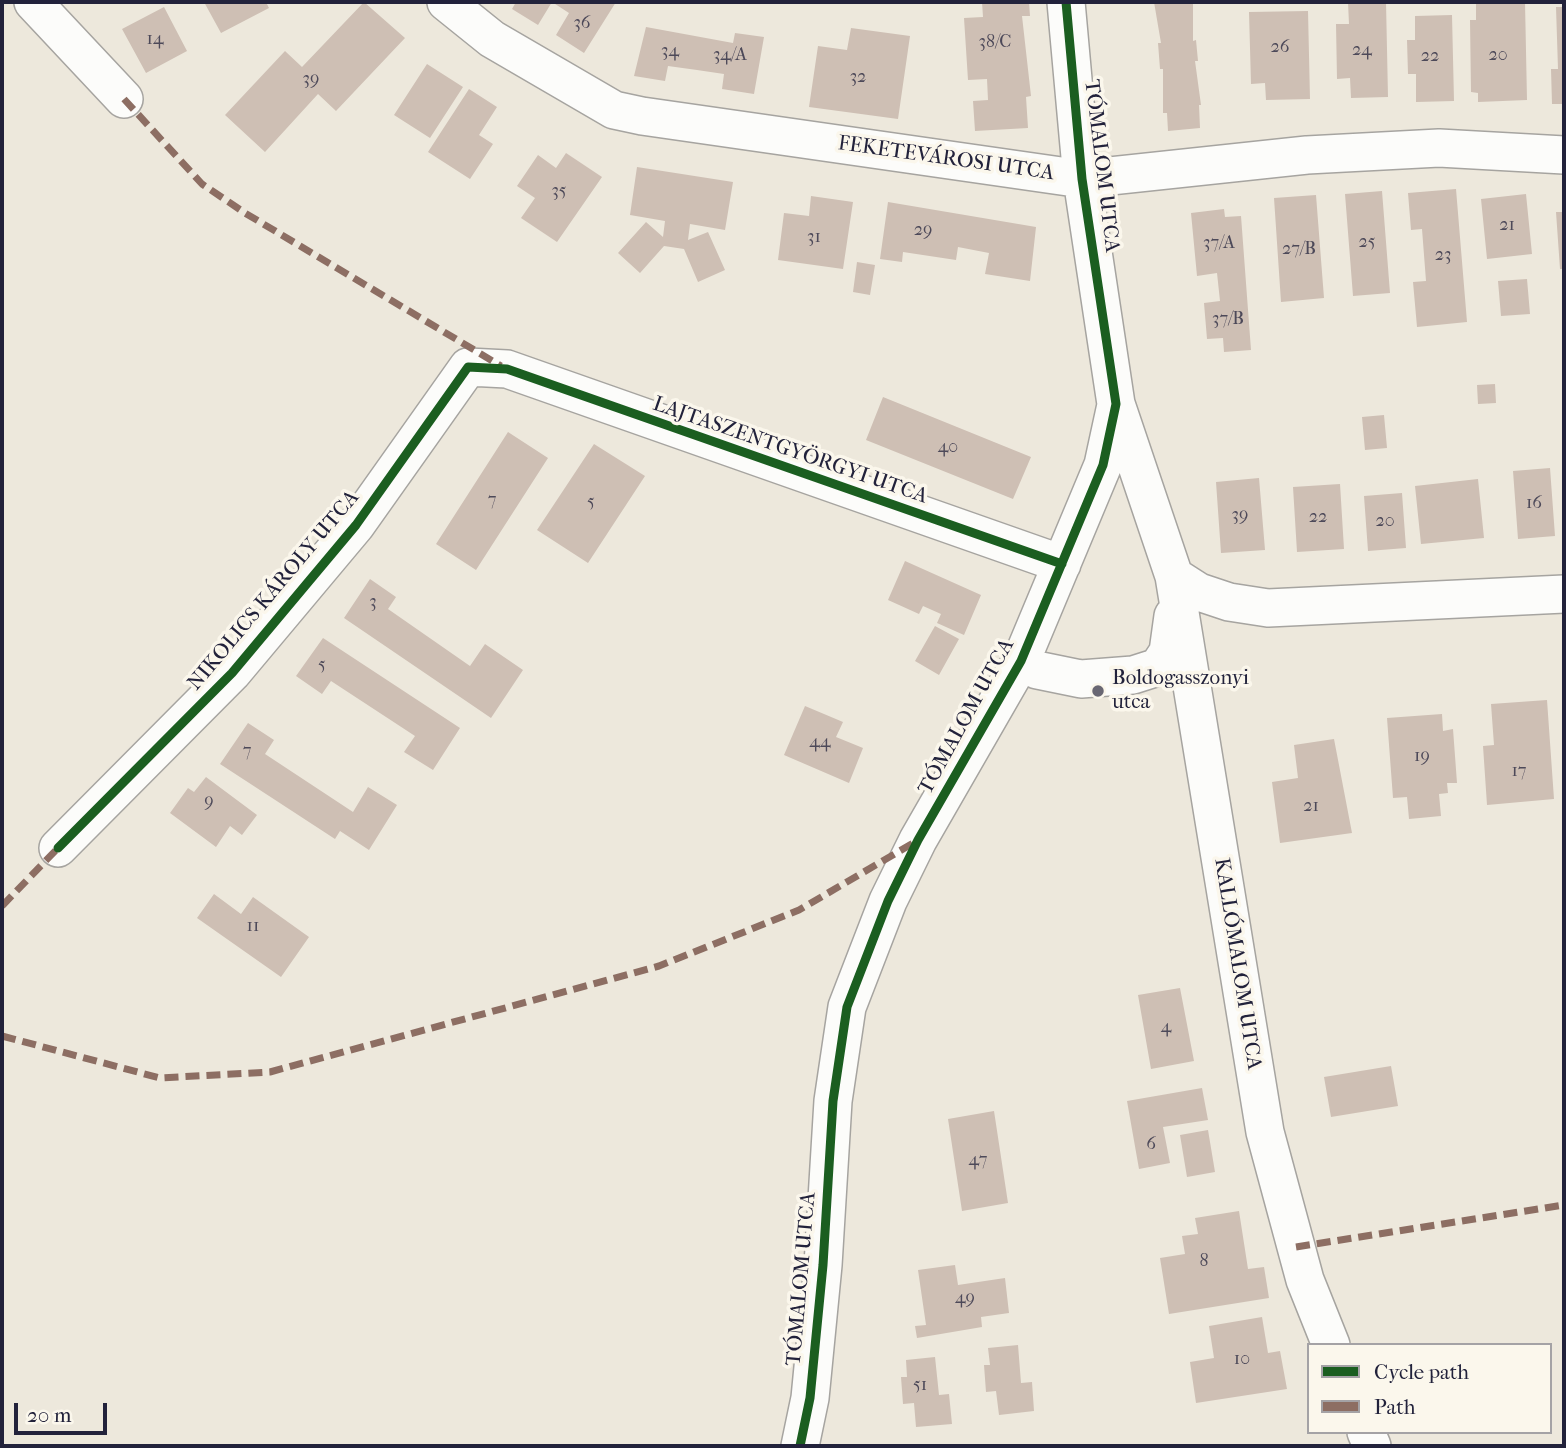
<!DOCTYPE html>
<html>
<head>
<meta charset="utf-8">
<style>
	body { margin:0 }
	#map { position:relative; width:1566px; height:1448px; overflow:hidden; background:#ede8dc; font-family:"IM FELL French Canon",serif }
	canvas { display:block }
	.frame { position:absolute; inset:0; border:4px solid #22223b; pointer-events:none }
	.legend { position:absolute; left:1307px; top:1343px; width:245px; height:91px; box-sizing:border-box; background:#fbf7ec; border:2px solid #a4a2a5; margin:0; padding:9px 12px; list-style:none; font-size:21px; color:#22223b }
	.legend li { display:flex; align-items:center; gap:14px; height:35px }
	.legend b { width:35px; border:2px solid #a4a2a5 }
	.scale { position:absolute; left:14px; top:1403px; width:93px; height:32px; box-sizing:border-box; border:4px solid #22223b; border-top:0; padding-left:9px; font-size:21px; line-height:24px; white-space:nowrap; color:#22223b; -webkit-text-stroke:5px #fbf7ec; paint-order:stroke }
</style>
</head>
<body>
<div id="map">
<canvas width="1566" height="1448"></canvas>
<div class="frame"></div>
<ul class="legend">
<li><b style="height:9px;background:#1b5e20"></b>Cycle path</li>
<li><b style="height:9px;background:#8d6e63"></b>Path</li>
</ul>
<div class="scale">20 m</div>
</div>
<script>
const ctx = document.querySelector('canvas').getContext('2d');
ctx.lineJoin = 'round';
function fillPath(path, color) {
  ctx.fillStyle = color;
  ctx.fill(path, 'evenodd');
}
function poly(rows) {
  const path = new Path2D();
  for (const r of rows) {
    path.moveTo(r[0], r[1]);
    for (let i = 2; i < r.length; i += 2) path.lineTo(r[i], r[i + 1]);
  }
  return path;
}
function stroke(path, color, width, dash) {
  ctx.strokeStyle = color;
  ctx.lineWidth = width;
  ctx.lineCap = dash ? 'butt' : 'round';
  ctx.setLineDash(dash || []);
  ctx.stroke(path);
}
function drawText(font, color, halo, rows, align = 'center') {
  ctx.font = font + ' "IM FELL French Canon",serif';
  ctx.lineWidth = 7;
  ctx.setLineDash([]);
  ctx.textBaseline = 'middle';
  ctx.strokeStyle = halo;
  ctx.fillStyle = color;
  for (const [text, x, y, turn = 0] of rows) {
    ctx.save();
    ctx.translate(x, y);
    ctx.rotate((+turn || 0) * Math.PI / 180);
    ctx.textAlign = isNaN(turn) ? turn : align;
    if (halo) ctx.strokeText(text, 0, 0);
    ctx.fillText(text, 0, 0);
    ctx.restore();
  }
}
fillPath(poly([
	[204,2,266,2,269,8,221,33],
	[364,2,405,38,336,111,318,94,265,152,225,115,285,51,302,67],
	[516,2,552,2,538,25,512,9],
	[552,2,616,2,584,53,556,35,569,13],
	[982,2,1029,2,1030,16,1022,16,1031,96,1026,97,1028,128,975,131,973,101,988,100,987,79,968,80,964,18,983,17],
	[1154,2,1193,2,1193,41,1196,40,1198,61,1195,61,1201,105,1199,105,1200,128,1168,131,1167,113,1163,113,1163,69,1160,69,1158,43,1161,43],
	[1348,2,1386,2,1388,97,1351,98,1350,78,1337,79,1336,24,1349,24],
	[1476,2,1525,2,1527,100,1478,102,1478,93,1471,92,1470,20,1476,20],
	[164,7,187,51,146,73,122,29],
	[1556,7,1564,7,1564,104,1552,104,1551,69,1558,69],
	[1308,11,1310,99,1266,100,1265,83,1251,84,1249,12],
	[1452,15,1454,101,1416,102,1416,74,1408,74,1407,40,1415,40,1415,16],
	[646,27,733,43,735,33,764,37,754,94,722,89,724,74,697,70,668,66,665,81,634,76],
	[851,28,910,36,898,119,809,107,818,46,847,50],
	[427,64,463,87,430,138,394,115],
	[469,89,497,107,479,135,493,144,470,179,428,152],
	[566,153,602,177,557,242,521,218,535,198,517,186,538,155,556,168],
	[637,167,733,182,725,230,690,224,688,240,708,232,725,270,698,282,684,249,664,246,640,273,618,253,646,222,663,237,665,221,630,215],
	[1456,189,1467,322,1417,327,1413,282,1426,281,1422,229,1411,230,1408,193],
	[1382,191,1390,293,1353,296,1345,194],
	[1526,194,1532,254,1487,259,1481,199],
	[1316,195,1324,298,1281,302,1274,198],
	[811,196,853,202,843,269,778,260,784,213,809,216],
	[888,202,1036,227,1030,281,985,274,989,253,958,247,956,260,903,252,902,262,880,259],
	[1224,209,1225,217,1241,216,1251,350,1224,352,1223,338,1207,339,1204,303,1220,301,1217,273,1197,276,1191,213],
	[1556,212,1564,212,1564,269,1560,269],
	[857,262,875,265,870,295,853,292],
	[1527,279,1530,314,1501,316,1498,281],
	[1495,384,1496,403,1478,404,1477,385],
	[883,397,1031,457,1013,499,866,440],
	[1384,415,1387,448,1365,450,1362,417],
	[508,432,548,458,476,570,436,544],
	[594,444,645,476,588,563,537,530],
	[1550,468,1555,536,1518,539,1513,471],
	[1259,478,1265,550,1221,553,1216,482],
	[1478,479,1484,538,1421,544,1415,486],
	[1340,484,1344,549,1297,552,1293,487],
	[1402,493,1406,548,1368,551,1364,496],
	[905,561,981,595,964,635,937,623,941,614,923,606,919,614,888,600],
	[370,579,396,597,388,609,470,666,485,644,523,670,491,718,344,618],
	[935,626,959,639,939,675,915,661],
	[323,638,460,728,433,770,404,752,415,736,331,681,322,694,296,676],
	[1547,700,1554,799,1487,805,1483,746,1494,745,1491,704],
	[805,706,843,722,836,737,863,748,849,783,784,755],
	[1442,714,1443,731,1453,729,1457,783,1447,783,1448,793,1439,794,1441,816,1409,819,1407,797,1393,798,1387,718],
	[248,723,274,740,265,754,353,812,368,787,397,805,369,850,340,831,335,839,220,764],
	[1334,739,1352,833,1280,843,1272,782,1298,778,1294,745],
	[206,777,257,815,242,835,230,826,216,847,170,813,188,788,194,792],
	[214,894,241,914,253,897,309,937,281,977,197,918],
	[1180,988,1194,1061,1151,1069,1138,995],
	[1391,1066,1398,1106,1331,1117,1324,1077],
	[1202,1088,1208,1120,1163,1127,1170,1163,1139,1169,1127,1101],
	[994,1111,1008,1203,962,1211,948,1119],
	[1208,1130,1215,1172,1187,1177,1180,1135],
	[1239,1211,1248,1269,1264,1267,1269,1298,1169,1314,1160,1258,1185,1254,1182,1236,1198,1234,1195,1218],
	[955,1265,958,1285,1005,1278,1009,1313,981,1317,982,1327,917,1338,915,1326,926,1325,918,1270],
	[1262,1317,1268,1353,1280,1351,1287,1389,1196,1403,1190,1362,1214,1358,1209,1326],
	[1018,1345,1021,1383,1032,1382,1034,1411,999,1415,996,1391,986,1392,984,1365,990,1365,988,1348],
	[935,1357,939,1395,949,1394,952,1424,916,1427,914,1403,903,1404,901,1377,907,1377,906,1360]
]), '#cebfb4');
const minor = poly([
	[33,2,124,99],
	[446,2,492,39,614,110,642,116,1082,179,1307,155,1439,148,1564,155],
	[1066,2,1082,179,1116,404,1174,576,1265,1132,1305,1280,1331,1345],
	[1174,576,1199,592,1229,602,1268,608,1564,594],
	[1021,661,1037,670,1081,679,1133,675,1158,667,1168,652,1173,616],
	[58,848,232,673,356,525,468,367,507,369,1062,564],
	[1366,1432,1372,1446],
	[800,1446,810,1398,823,1265,833,1101,847,1007,888,901,918,840,1021,661,1103,465,1116,405]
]);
stroke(minor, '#a6a4a0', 40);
stroke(minor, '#fcfcfa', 37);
stroke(poly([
	[124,99,202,184,245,213,501,366],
	[2,906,58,848],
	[2,1036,160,1078,270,1072,659,966,799,910,915,842],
	[1296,1247,1564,1205]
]), '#8d6e63', 7, [14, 7]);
stroke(poly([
	[58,848,232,673,356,525,468,367,507,369,1062,564],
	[800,1446,810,1398,823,1265,833,1101,847,1007,888,901,918,840,1021,661,1103,465,1116,404,1082,179,1066,2]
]), '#1b5e20', 9);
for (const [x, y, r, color] of [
	[1098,691,7,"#696773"]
]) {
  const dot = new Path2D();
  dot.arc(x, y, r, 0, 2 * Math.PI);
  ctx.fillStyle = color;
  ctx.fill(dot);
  stroke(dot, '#fbf7ec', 2.5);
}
drawText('18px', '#4d4959', null, [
	["36",582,24],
	["14",155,40],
	["38/C",995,43],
	["26",1280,48],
	["24",1362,51],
	["34",670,52],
	["34/A",730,56],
	["20",1498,56],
	["22",1430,57],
	["32",858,78],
	["39",311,80],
	["35",559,192],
	["21",1507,226],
	["29",923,231],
	["31",814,238],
	["25",1367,243],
	["37/A",1219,244],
	["27/B",1299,250],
	["23",1443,256],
	["37/B",1228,320],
	["40",948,448],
	["7",492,501],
	["5",591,503],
	["16",1534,504],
	["39",1240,516],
	["22",1318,518],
	["20",1385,522],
	["3",373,603],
	["5",322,666],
	["44",820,743],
	["7",247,752],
	["19",1422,757],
	["17",1519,772],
	["9",209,802],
	["21",1311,807],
	["11",253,927],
	["4",1166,1028],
	["6",1151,1145],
	["47",978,1161],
	["8",1204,1262],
	["49",965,1299],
	["10",1242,1360],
	["51",920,1386]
]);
drawText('21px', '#22223b', '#fbf7ec', [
	["FEKETEVÁROSI UTCA",946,159,8],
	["TÓMALOM UTCA",1101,166,83],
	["LAJTASZENTGYÖRGYI UTCA",790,451,19],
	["NIKOLICS KÁROLY UTCA",274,591,-50],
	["TÓMALOM UTCA",967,717,-61],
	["KALLÓMALOM UTCA",1237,964,81],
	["TÓMALOM UTCA",802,1279,-85]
]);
drawText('21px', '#22223b', '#fbf7ec', [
	["Boldogasszonyi",1112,679],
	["utca",1112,703]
], 'left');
</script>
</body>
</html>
